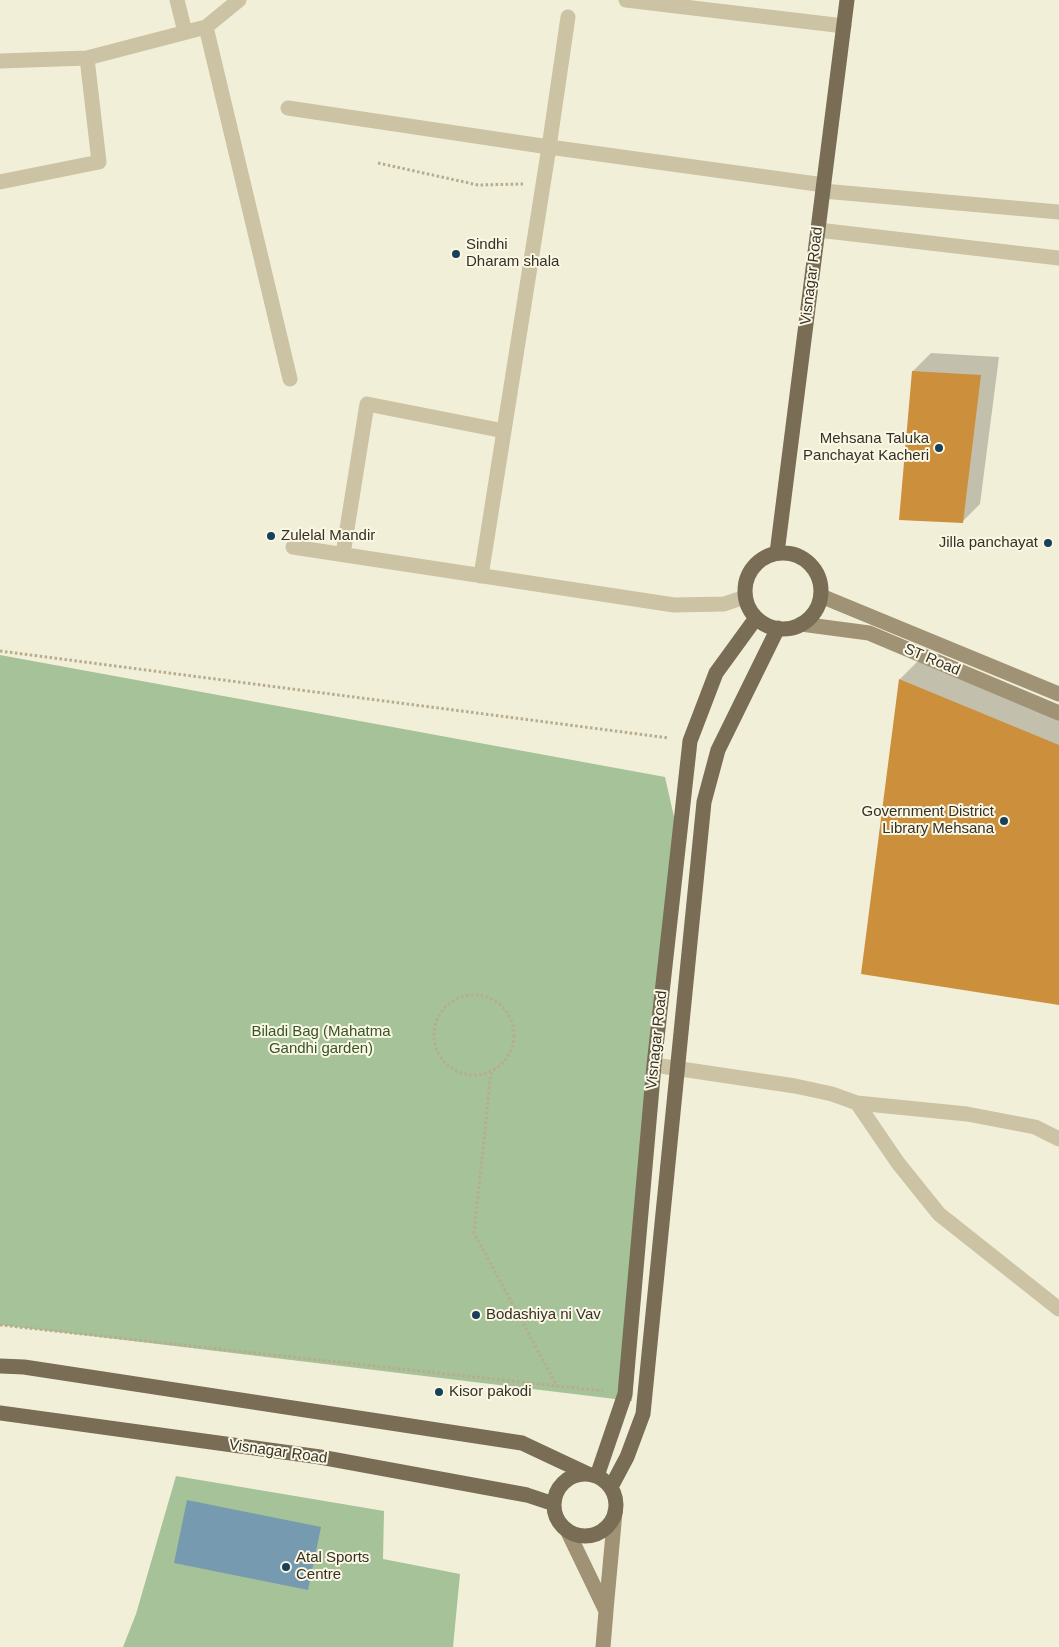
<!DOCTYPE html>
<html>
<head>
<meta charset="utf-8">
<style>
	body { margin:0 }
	canvas { display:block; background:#f2efd8 }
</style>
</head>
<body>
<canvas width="1059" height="1647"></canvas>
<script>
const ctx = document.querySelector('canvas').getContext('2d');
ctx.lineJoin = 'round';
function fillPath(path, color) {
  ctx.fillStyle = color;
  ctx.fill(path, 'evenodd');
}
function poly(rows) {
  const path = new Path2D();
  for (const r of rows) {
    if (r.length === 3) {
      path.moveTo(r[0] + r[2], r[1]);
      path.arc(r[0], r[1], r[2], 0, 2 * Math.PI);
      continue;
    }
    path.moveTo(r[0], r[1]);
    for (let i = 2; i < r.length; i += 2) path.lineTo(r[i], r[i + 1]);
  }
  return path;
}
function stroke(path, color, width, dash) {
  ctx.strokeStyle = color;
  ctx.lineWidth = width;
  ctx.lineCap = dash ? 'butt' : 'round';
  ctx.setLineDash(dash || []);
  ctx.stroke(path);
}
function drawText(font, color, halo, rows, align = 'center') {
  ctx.font = font + ' Helvetica,sans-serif';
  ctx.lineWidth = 4;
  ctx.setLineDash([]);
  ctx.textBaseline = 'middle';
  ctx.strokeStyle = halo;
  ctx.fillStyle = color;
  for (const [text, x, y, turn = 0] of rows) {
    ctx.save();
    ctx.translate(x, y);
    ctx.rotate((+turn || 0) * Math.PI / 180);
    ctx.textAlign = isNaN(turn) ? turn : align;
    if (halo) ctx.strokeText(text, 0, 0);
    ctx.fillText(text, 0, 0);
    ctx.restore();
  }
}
fillPath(poly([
	[0,655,665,777,679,839,654,1065,632,1401,0,1325],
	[176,1476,384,1511,383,1559,460,1574,453,1647,123,1647,136,1614]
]), '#a6c298');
fillPath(poly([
	[187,1500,321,1527,308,1590,174,1563]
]), '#769bb1');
fillPath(poly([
	[931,353,999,357,980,504,962,522,913,371],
	[923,656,1059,712,1059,1004,863,973,900,679]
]), '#0003');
fillPath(poly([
	[912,371,981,375,963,523,899,520],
	[899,679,1059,745,1059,1005,861,974]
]), '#cc8f3c');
stroke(poly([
	[378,163,478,185,523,184],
	[0,651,669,738],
	[474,1035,40],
	[491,1072,474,1233,557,1386],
	[0,1325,603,1391]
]), '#b7ad8e', 3, [2.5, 2.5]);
stroke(poly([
	[823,191,1059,212],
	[818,230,1059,258]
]), '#cbc3a4', 15);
stroke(poly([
	[177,0,185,32],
	[626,0,844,26],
	[206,27,290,379],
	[0,61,87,58],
	[288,108,549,147,568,17],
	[0,182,99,162,87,58,206,27,239,0],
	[293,547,674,605,724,604,745,597],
	[343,554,367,404,504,431],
	[481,576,549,147,824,185],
	[654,1065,795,1086,832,1094,857,1103,898,1163,939,1214,1059,1309],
	[857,1103,967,1114,1035,1127,1059,1139]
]), '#cbc3a4', 15);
stroke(poly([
	[821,596,1059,694],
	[801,624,869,633,1059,713],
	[567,1530,606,1611,603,1647],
	[606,1610,615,1512]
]), '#9f9275', 15);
stroke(poly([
	[777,553,847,0],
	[783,591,38],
	[0,1366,24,1367,522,1443,588,1474],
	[0,1413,320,1457,527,1495,554,1504],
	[585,1505,31],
	[597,1476,625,1394,654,1065,690,741,716,673,756,618],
	[611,1487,627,1457,643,1414,704,802,718,750,778,628]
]), '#796d56', 15);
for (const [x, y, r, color] of [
	[456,254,5,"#194059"],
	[939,448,5,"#194059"],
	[271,536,5,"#194059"],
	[1048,543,5,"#194059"],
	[1004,821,5,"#194059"],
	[476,1315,5,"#194059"],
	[439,1392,5,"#194059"],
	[286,1567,5,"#194059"]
]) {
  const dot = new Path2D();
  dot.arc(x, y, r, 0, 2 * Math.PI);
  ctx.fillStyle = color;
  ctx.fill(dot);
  stroke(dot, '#faf7e5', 2);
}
drawText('15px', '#363026', '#faf7e5', [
	["Sindhi",466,245],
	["Dharam shala",466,262],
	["Mehsana Taluka",929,439,"right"],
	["Panchayat Kacheri",929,456,"right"],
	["Zulelal Mandir",281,536],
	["Jilla panchayat",1038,543,"right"],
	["Government District",994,812,"right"],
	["Library Mehsana",994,829,"right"],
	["Bodashiya ni Vav",486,1315],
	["Kisor pakodi",449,1392],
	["Atal Sports",296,1558],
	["Centre",296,1575]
], 'left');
drawText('15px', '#363026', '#faf7e5', [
	["Visnagar Road",812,276,-83],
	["ST Road",932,660,23],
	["Visnagar Road",657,1040,-84],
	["Visnagar Road",278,1452,8]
]);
drawText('15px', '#365528', '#faf7e5', [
	["Biladi Bag (Mahatma",321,1032],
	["Gandhi garden)",321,1049]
]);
</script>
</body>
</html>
